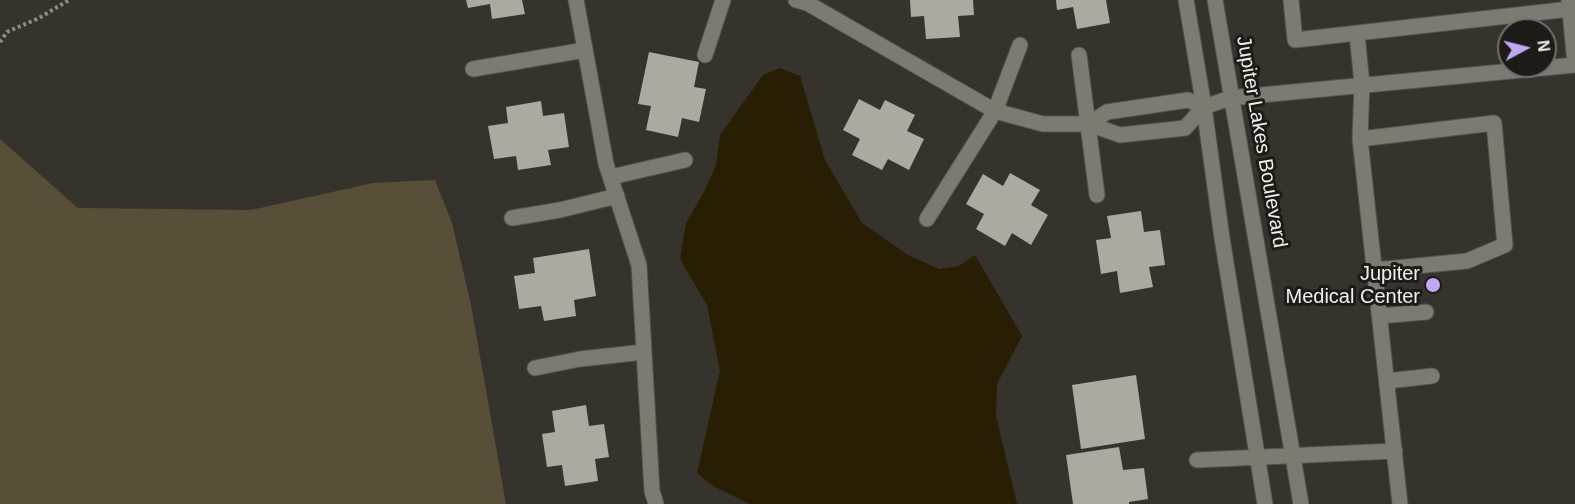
<!DOCTYPE html>
<html>
<head>
<meta charset="utf-8">
<style>
	body { margin:0 }
	#map { position:relative; width:1575px; height:504px; overflow:hidden; background:#36332c; font-family:Helvetica,sans-serif }
	canvas { display:block }
	.north { position:absolute; left:1497px; top:18px; width:60px; height:60px; box-sizing:border-box; background:#1c1b18; border:2px solid #71706c; border-radius:50%; rotate:83deg; font-size:16px; font-weight:700; line-height:24px; text-align:center; color:#f1efea }
	.north::after { content:''; display:block; margin:auto; width:21px; height:27px; background:#c0a8f3; clip-path:polygon(50% 0,100% 100%,50% 72%,0 100%) }
</style>
</head>
<body>
<div id="map">
<canvas width="1575" height="504"></canvas>
<div class="north">N</div>
</div>
<script>
const ctx = document.querySelector('canvas').getContext('2d');
ctx.lineJoin = 'round';
function fillPath(path, color) {
  ctx.fillStyle = color;
  ctx.fill(path, 'evenodd');
}
function poly(rows) {
  const path = new Path2D();
  for (const r of rows) {
    path.moveTo(r[0], r[1]);
    for (let i = 2; i < r.length; i += 2) path.lineTo(r[i], r[i + 1]);
  }
  return path;
}
function stroke(path, color, width, dash) {
  ctx.strokeStyle = color;
  ctx.lineWidth = width;
  ctx.lineCap = dash ? 'butt' : 'round';
  ctx.setLineDash(dash || []);
  ctx.stroke(path);
}
function drawText(font, color, halo, rows, align = 'center') {
  ctx.font = font + ' Helvetica,sans-serif';
  ctx.lineWidth = 6;
  ctx.setLineDash([]);
  ctx.textBaseline = 'middle';
  ctx.strokeStyle = halo;
  ctx.fillStyle = color;
  for (const [text, x, y, turn = 0] of rows) {
    ctx.save();
    ctx.translate(x, y);
    ctx.rotate((+turn || 0) * Math.PI / 180);
    ctx.textAlign = isNaN(turn) ? turn : align;
    if (halo) ctx.strokeText(text, 0, 0);
    ctx.fillText(text, 0, 0);
    ctx.restore();
  }
}
fillPath(poly([
	[0,139,78,208,251,210,373,183,435,180,452,223,471,305,506,504,0,504]
]), '#584f38');
fillPath(poly([
	[780,68,800,76,825,160,862,223,908,255,939,269,959,266,975,255,1022,336,997,384,996,416,1017,504,750,504,713,486,697,473,720,371,707,305,680,259,686,223,704,192,716,165,720,135,763,75]
]), '#281e03');
fillPath(poly([
	[466,0,522,0,525,14,492,19,490,4,468,8],
	[910,0,973,0,974,15,958,16,960,37,926,39,924,16,911,17],
	[1056,0,1106,0,1110,23,1077,29,1073,7,1057,10],
	[649,52,699,62,694,87,706,89,699,122,682,118,678,137,646,130,651,106,638,104],
	[859,99,880,110,885,100,915,115,907,131,924,139,909,170,888,159,882,170,852,155,860,139,843,130],
	[541,101,543,116,564,113,569,147,548,150,551,165,518,170,516,156,494,159,488,126,508,123,506,107],
	[1010,173,1040,190,1031,205,1048,215,1031,245,1012,233,1005,246,976,229,984,214,966,204,983,174,1003,186],
	[1141,211,1144,232,1160,230,1165,265,1149,267,1153,287,1120,293,1117,271,1101,274,1096,240,1111,238,1107,216],
	[589,249,596,296,574,300,576,316,544,321,541,306,519,309,514,276,535,273,533,258],
	[1136,375,1145,439,1081,449,1072,385],
	[586,405,589,426,604,424,609,457,595,459,598,481,565,486,562,465,547,467,542,434,555,432,552,411],
	[1119,447,1123,470,1144,468,1148,499,1129,502,1129,504,1073,504,1066,455]
]), '#aca9a0');
const minor = poly([
	[576,0,606,164,639,265,652,491,656,504],
	[796,0,807,3,995,111,1043,124,1089,124,1120,135,1185,128,1204,107,1230,98,1575,65],
	[1186,0,1204,107,1222,238,1265,504],
	[1215,0,1301,504],
	[1291,0,1295,40,1570,9],
	[1569,1,1575,64],
	[1357,34,1362,84,1360,139],
	[705,55,723,0],
	[1079,55,1097,195],
	[473,69,585,50],
	[1089,124,1107,112,1188,100,1204,107],
	[611,177,685,160],
	[512,218,560,210,617,196],
	[927,219,995,111,1020,45],
	[1375,270,1467,261,1505,245,1494,123,1360,139,1400,504],
	[1380,316,1426,312],
	[535,368,580,359,644,352],
	[1387,381,1432,376],
	[1197,460,1395,451]
]);
stroke(minor, '#54524c', 17);
stroke(poly([
	[0,42,7,32,39,18,69,0]
]), '#8e8c86', 4, [3, 3]);
stroke(minor, '#7d7a72', 15);
for (const [x, y, r, color] of [
	[1433,285,8,"#c0a8f3"]
]) {
  const dot = new Path2D();
  dot.arc(x, y, r, 0, 2 * Math.PI);
  ctx.fillStyle = color;
  ctx.fill(dot);
  stroke(dot, '#1c1b18', 2);
}
drawText('20px', '#f1efea', '#1c1b18', [
	["Jupiter Lakes Boulevard",1261,142,80]
]);
drawText('20px', '#f1efea', '#1c1b18', [
	["Jupiter",1420,274],
	["Medical Center",1420,297]
], 'right');
</script>
</body>
</html>
